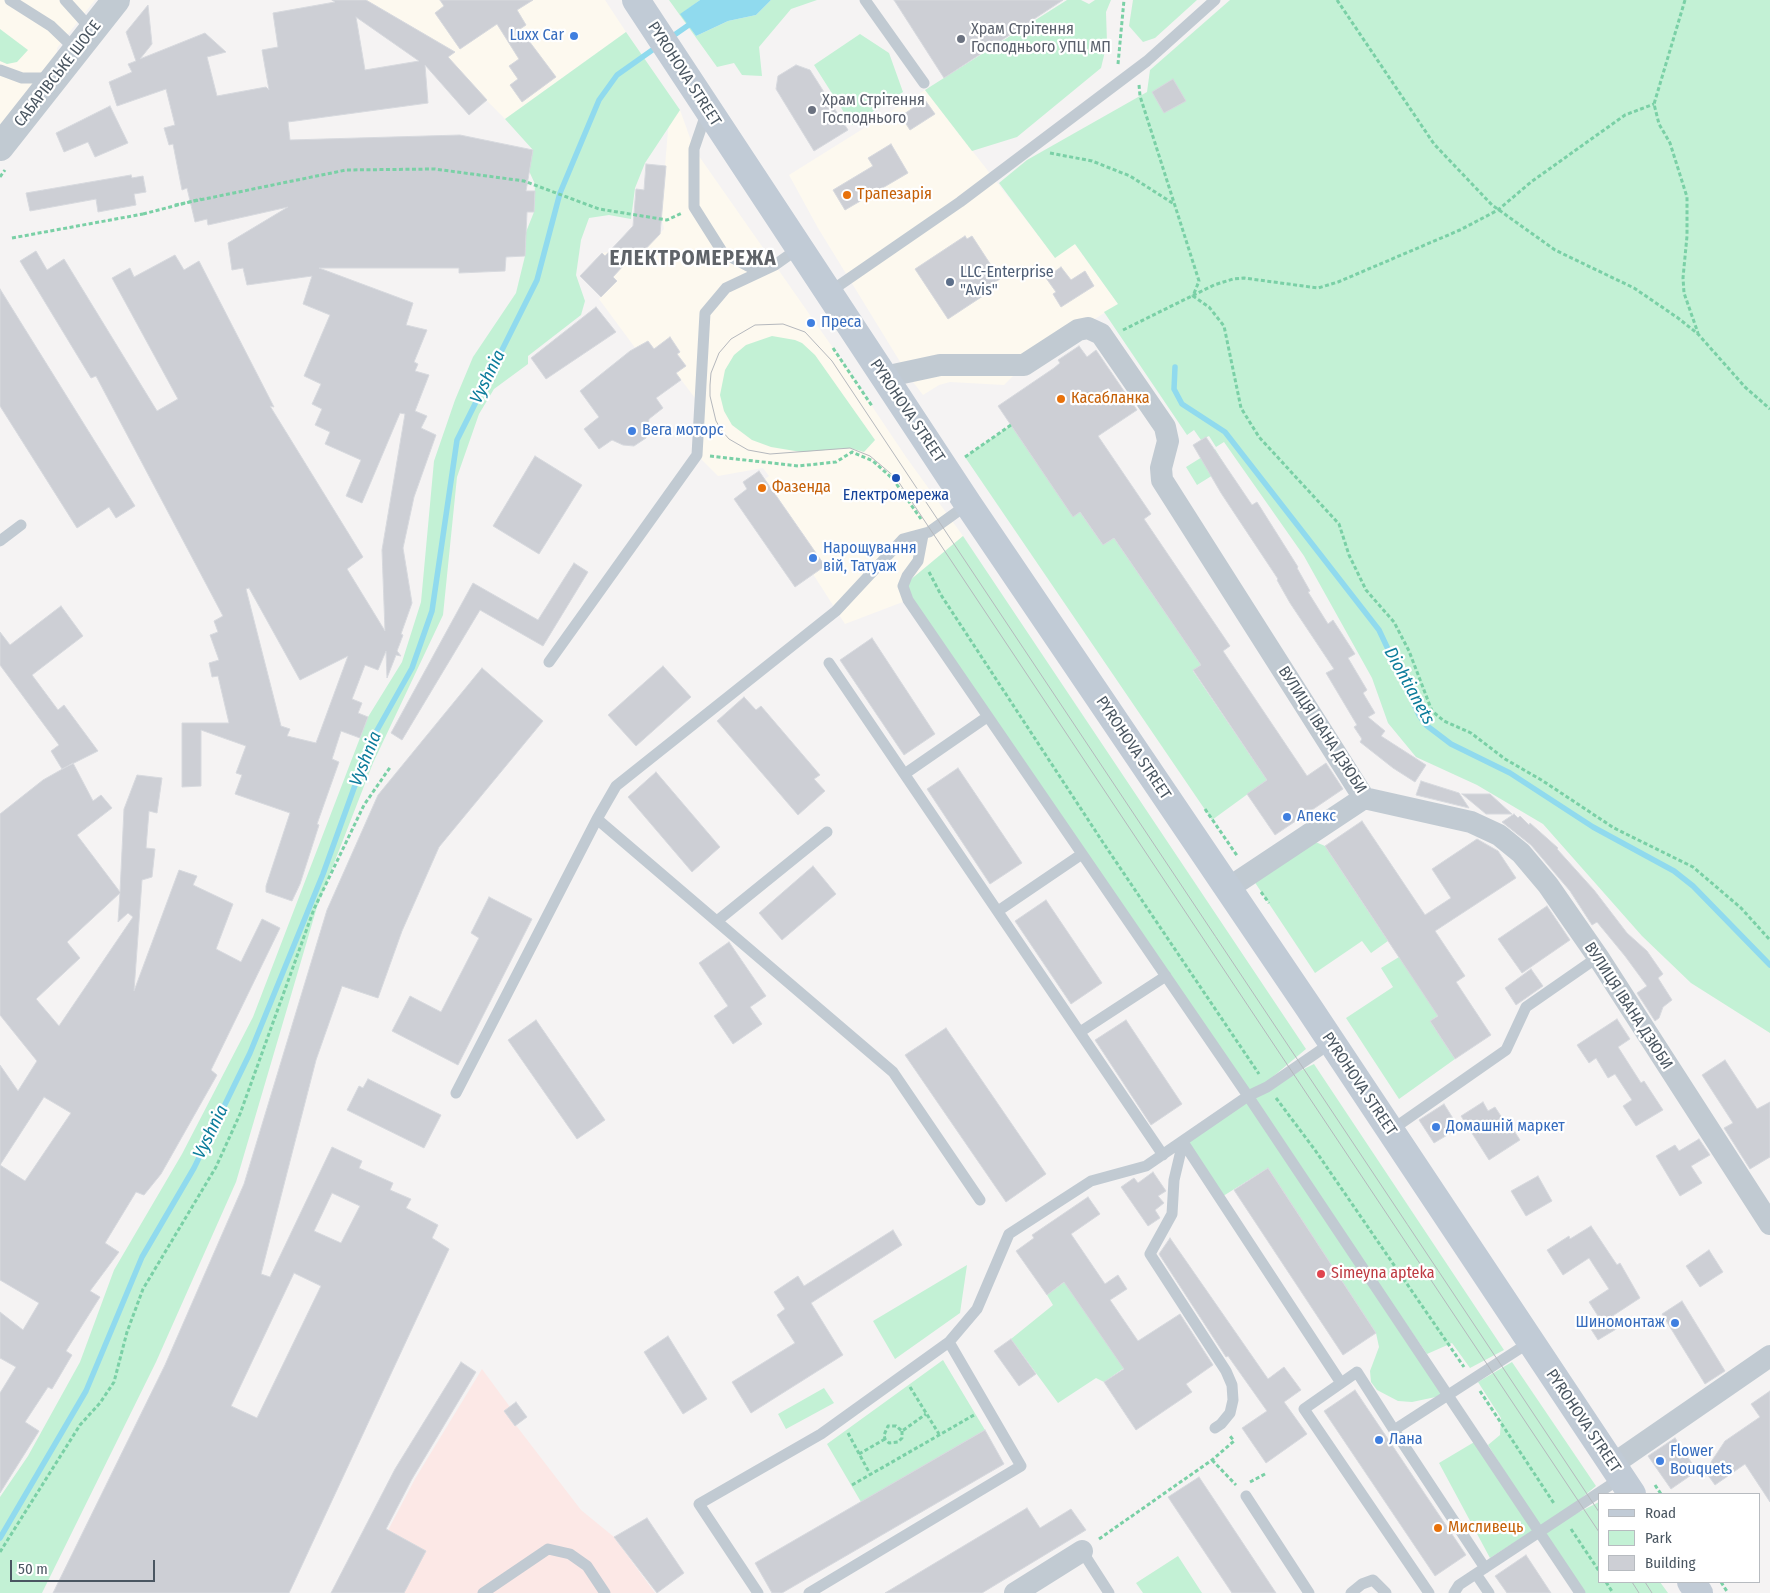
<!DOCTYPE html>
<html>
<head>
<meta charset="utf-8">
<style>
	body { margin:0 }
	#map { position:relative; width:1770px; height:1593px; overflow:hidden; background:#f5f3f3; font-family:"Fira Sans Condensed",sans-serif }
	canvas { display:block }
	.legend { position:absolute; left:1598px; top:1493px; width:162px; height:90px; box-sizing:border-box; background:#fff; border:1px solid #b7bbc0; margin:0; padding:6px 9px; list-style:none; font-size:15px; color:#4a5661 }
	.legend li { display:flex; align-items:center; gap:10px; height:25px }
	.legend b { width:25px; border:1px solid #b7bbc0 }
	.scale { position:absolute; left:10px; top:1560px; width:145px; height:22px; box-sizing:border-box; border:2px solid #4a5661; border-top:0; padding-left:6px; font-size:15px; line-height:18px; white-space:nowrap; color:#4a5661; -webkit-text-stroke:4px #fff; paint-order:stroke }
</style>
</head>
<body>
<div id="map">
<canvas width="1770" height="1593"></canvas>
<ul class="legend">
<li><b style="height:6px;background:#c1cbd6"></b>Road</li>
<li><b style="height:14px;background:#c3f1d5"></b>Park</li>
<li><b style="height:14px;background:#cdcfd5"></b>Building</li>
</ul>
<div class="scale">50 m</div>
</div>
<script>
const ctx = document.querySelector('canvas').getContext('2d');
ctx.lineJoin = 'round';
function fillPath(path, color) {
  ctx.fillStyle = color;
  ctx.fill(path, 'evenodd');
}
function poly(rows) {
  const path = new Path2D();
  for (const r of rows) {
    path.moveTo(r[0], r[1]);
    for (let i = 2; i < r.length; i += 2) path.lineTo(r[i], r[i + 1]);
  }
  return path;
}
function stroke(path, color, width, dash) {
  ctx.strokeStyle = color;
  ctx.lineWidth = width;
  ctx.lineCap = dash ? 'butt' : 'round';
  ctx.setLineDash(dash || []);
  ctx.stroke(path);
}
function drawText(font, color, halo, rows, align = 'center') {
  ctx.font = font + ' "Fira Sans Condensed",sans-serif';
  ctx.lineWidth = 4.5;
  ctx.setLineDash([]);
  ctx.textBaseline = 'middle';
  ctx.strokeStyle = halo;
  ctx.fillStyle = color;
  for (const [text, x, y, turn = 0] of rows) {
    ctx.save();
    ctx.translate(x, y);
    ctx.rotate((+turn || 0) * Math.PI / 180);
    ctx.textAlign = isNaN(turn) ? turn : align;
    if (halo) ctx.strokeText(text, 0, 0);
    ctx.fillText(text, 0, 0);
    ctx.restore();
  }
}
fillPath(poly([
	[0,0,95,0,57,48,59,72,0,147,0,61,7,64,27,50,0,29],
	[366,0,605,0,626,32,505,119,416,29],
	[925,90,1055,257,1074,243,1118,304,1024,365,1004,385,950,382,939,385,923,395,910,378,818,228,789,175],
	[680,110,694,149,833,348,906,457,963,536,911,579,908,600,845,624,813,574,825,566,765,479,769,476,763,468,718,476,697,455,701,406,676,373,686,366,677,354,680,352,670,338,654,349,648,341,636,349,599,299,617,281,613,277,616,274,613,270,616,267,602,253,608,252,622,265,632,254,637,258,664,229,661,215,668,130,670,123]
]), '#fdf9ef');
fillPath(poly([
	[482,1369,510,1407,505,1411,581,1510,614,1537,655,1593,355,1593,415,1479]
]), '#fce8e6');
fillPath(poly([
	[669,0,700,0,681,14,696,36,728,21,756,15,771,0,817,0,791,9,759,47,762,76,742,75,734,63,717,67],
	[1067,0,1081,0,1089,4,1095,0,1111,0,1106,12,1107,43,1101,68,1017,137,972,151,925,90],
	[1133,0,1197,0,1155,38,1143,42,1129,26],
	[1230,0,1770,0,1770,1033,1691,983,1642,936,1543,824,1477,785,1416,757,1388,723,1372,678,1304,556,1224,442,1216,447,1209,436,1201,440,1194,430,1187,435,1104,312,1118,304,1075,244,1055,258,999,183,1027,160,1147,92,1150,70],
	[0,29,28,50,17,62,7,64,0,61],
	[626,32,680,110,645,163,635,188,631,219,609,215,589,218,581,240,576,275,585,301,581,315,528,356,528,364,494,389,479,414,457,477,443,615,373,763,317,907,236,1182,156,1362,42,1593,0,1593,0,1497,28,1456,80,1362,114,1270,182,1154,253,1017,368,717,402,662,421,602,434,461,455,400,473,357,516,293,525,256,526,232,534,212,535,184,529,171,533,150,505,119],
	[860,34,889,53,903,92,852,125,814,65],
	[772,336,795,340,802,343,815,355,875,440,864,452,850,448,801,452,771,447,752,440,732,425,724,411,720,395,725,370,734,355,746,345],
	[1011,425,1073,516,1080,512,1103,545,1114,538,1201,665,1193,671,1267,780,1212,820,965,457],
	[1215,449,1226,467,1197,485,1186,467],
	[963,536,1306,1049,1251,1095,1314,1064,1504,1350,1470,1368,1452,1343,1427,1354,1280,1142,1450,1394,1412,1402,1398,1401,1377,1390,1371,1382,1370,1371,1379,1347,1376,1333,1268,1168,1220,1198,1183,1142,1248,1096,903,586],
	[1306,838,1325,846,1388,941,1371,953,1362,941,1315,973,1250,875],
	[1399,957,1445,1011,1430,1021,1455,1059,1399,1099,1346,1018,1393,987,1381,968],
	[967,1265,960,1313,895,1359,873,1321],
	[1067,1280,1137,1359,1104,1382,1096,1378,1058,1403,1011,1339,1053,1305,1047,1295],
	[943,1360,985,1430,861,1502,827,1444],
	[1512,1362,1596,1486,1543,1530,1599,1502,1599,1582,1660,1582,1668,1593,1580,1593,1488,1445,1500,1435,1501,1418,1478,1382],
	[824,1388,834,1403,786,1429,778,1414],
	[1476,1441,1534,1530,1490,1558,1439,1463],
	[1178,1556,1202,1593,1143,1593,1136,1583]
]), '#c3f1d5');
fillPath(poly([
	[700,0,771,0,756,15,728,21,696,36,680,14]
]), '#90daee');
stroke(poly([
	[670,38,693,22],
	[1175,367,1174,389,1182,404,1225,432,1379,630,1419,715,1426,725,1451,744,1510,773,1593,827,1674,871,1693,886,1770,965],
	[0,1538,86,1391,142,1257,194,1168,250,1053,323,874,371,741,412,668,432,611,457,440,537,280,560,193,599,100,617,75,658,46]
]), '#90daee', 5.5);
const building = poly([
	[332,0,366,0,455,52,448,57,487,100,469,115,425,65,428,103,288,122,290,140,460,135,533,150,526,191,535,191,534,212,527,212,525,256,506,257,505,271,459,273,459,268,319,268,413,303,406,325,427,330,414,362,418,364,415,371,429,375,415,411,427,416,421,428,436,435,414,497,403,548,412,603,401,634,403,635,397,651,401,656,396,655,387,678,386,651,378,670,365,665,352,699,362,703,358,713,368,717,360,738,341,731,332,759,339,762,317,824,319,825,300,884,292,901,266,892,266,886,290,813,235,794,242,775,236,773,246,746,201,730,201,786,182,787,182,723,229,723,218,676,212,677,209,663,219,660,210,635,218,632,214,621,223,616,96,376,91,378,20,261,36,251,47,270,64,259,157,411,178,399,112,278,130,268,134,277,175,255,184,270,199,261,274,407,270,406,363,557,347,569,385,631,382,550,405,414,400,413,362,503,346,496,361,460,325,444,330,432,315,425,322,409,312,404,321,384,304,376,330,315,303,304,312,276,247,285,243,268,232,270,228,243,288,207,208,225,207,219,195,222,187,188,182,190,173,144,169,145,164,128,175,125,166,89,117,106,109,82,132,72,128,64,136,61,126,32,148,5,152,44,140,59,205,33,226,52,207,57,217,96,266,87,269,90,262,50,278,47,273,13,335,2,332,0],
	[356,17,419,61,365,70,356,17],
	[249,588,300,680,348,656,316,743,287,736,290,729,281,726,246,589,249,588],
	[440,0,533,0,517,10,526,25,520,29,556,77,522,102,510,85,518,79,509,66,519,59,497,24,460,49,435,13,444,6,440,0],
	[894,0,1063,0,944,78,894,0],
	[796,65,810,70,848,130,814,151,776,89,778,76,796,65],
	[1173,79,1186,101,1164,113,1152,92,1173,79],
	[925,100,935,114,910,130,901,116,925,100],
	[110,106,128,143,95,157,88,142,64,152,56,133,110,106],
	[891,144,908,173,845,210,833,190,873,166,868,158,891,144],
	[646,164,666,166,660,234,637,258,633,255,613,277,617,281,601,297,580,276,602,253,605,256,633,226,636,189,644,190,646,164],
	[131,175,132,178,143,176,146,192,134,194,136,205,98,212,96,199,30,211,26,193,131,175],
	[965,236,967,239,972,236,1000,279,995,282,998,286,948,319,915,269,965,236],
	[1061,267,1071,280,1085,271,1094,286,1061,307,1053,294,1056,292,1046,278,1061,267],
	[0,289,135,506,116,518,109,507,77,528,0,406,0,289],
	[596,307,616,332,546,379,531,358,596,307],
	[670,337,680,352,677,354,686,366,676,373,681,380,656,398,663,408,649,419,646,438,634,446,623,445,612,440,599,449,584,429,599,417,580,391,630,351,648,341,654,349,670,337],
	[1079,346,1087,357,1096,350,1137,410,1098,436,1151,514,1144,519,1230,646,1223,651,1307,776,1326,763,1343,789,1275,835,1247,794,1267,780,1193,670,1201,665,1114,538,1103,545,1080,512,1073,517,998,406,1054,368,1060,363,1058,360,1079,346],
	[1206,437,1252,505,1257,502,1298,567,1297,568,1310,591,1308,592,1328,624,1333,620,1355,654,1348,658,1367,690,1363,693,1375,713,1368,717,1385,731,1381,736,1426,765,1415,782,1393,768,1360,742,1362,739,1354,727,1357,725,1326,673,1334,669,1290,603,1277,580,1278,579,1221,493,1193,445,1206,437],
	[535,456,582,485,539,554,493,526,535,456],
	[759,471,825,566,795,587,734,499,747,489,743,482,759,471],
	[574,563,588,572,543,646,480,610,402,740,391,733,473,583,538,620,574,563],
	[61,606,83,636,32,675,58,710,64,705,98,751,62,769,51,751,59,745,0,665,0,632,10,645,61,606],
	[872,638,935,734,904,755,840,660,872,638],
	[663,666,691,697,636,746,608,715,663,666],
	[482,668,543,721,439,847,402,931,378,998,342,986,316,1060,261,1274,270,1277,332,1147,362,1161,359,1168,393,1183,390,1190,411,1199,406,1208,438,1225,432,1238,449,1249,289,1593,53,1593,165,1365,244,1184,327,910,378,795,482,668],
	[332,1193,360,1206,341,1243,314,1231,332,1193],
	[294,1273,321,1286,257,1418,231,1406,294,1273],
	[744,697,756,710,761,706,820,775,814,779,825,791,798,815,717,721,744,697],
	[73,763,93,801,101,795,112,808,77,835,120,892,124,809,137,775,162,778,157,813,149,811,146,848,155,849,152,877,142,880,134,991,179,870,197,876,193,885,233,904,216,949,241,962,262,919,280,928,211,1070,217,1075,161,1174,144,1195,136,1192,105,1243,119,1252,90,1291,100,1297,66,1351,72,1355,52,1389,48,1387,25,1422,39,1431,0,1493,0,1393,16,1367,0,1358,0,1312,23,1330,39,1303,0,1280,0,1065,18,1091,37,1061,0,1015,0,814,43,780,73,763],
	[120,893,118,922,128,913,133,917,59,1026,36,999,80,958,67,942,120,893],
	[44,1097,71,1113,25,1181,0,1165,44,1097],
	[958,768,1022,863,990,884,927,789,958,768],
	[656,772,720,847,692,872,628,797,656,772],
	[1421,781,1459,793,1469,808,1416,795,1421,781],
	[1462,794,1490,794,1512,814,1486,814,1462,794],
	[1514,814,1518,818,1520,816,1529,825,1530,823,1558,848,1557,849,1594,890,1627,933,1647,951,1663,974,1658,978,1672,1000,1663,1007,1659,1018,1655,1021,1637,993,1647,986,1625,956,1597,922,1592,925,1570,891,1531,845,1502,822,1514,814],
	[1362,821,1425,915,1451,898,1432,869,1477,839,1498,851,1516,878,1435,931,1465,976,1456,982,1491,1035,1455,1059,1430,1021,1438,1016,1325,846,1362,821],
	[813,866,836,894,782,940,759,913,813,866],
	[489,897,532,919,458,1065,392,1031,410,996,441,1012,479,938,471,933,489,897],
	[1046,900,1102,983,1071,1004,1015,921,1046,900],
	[1547,906,1570,940,1522,973,1498,939,1547,906],
	[729,942,766,996,750,1007,762,1024,733,1044,714,1016,728,1006,699,963,729,942],
	[1531,969,1543,986,1516,1005,1505,988,1531,969],
	[1617,1019,1630,1039,1618,1047,1641,1083,1644,1081,1663,1110,1636,1126,1623,1106,1632,1100,1615,1074,1608,1078,1596,1058,1589,1063,1577,1045,1617,1019],
	[536,1020,605,1120,577,1139,508,1040,536,1020],
	[1126,1020,1182,1104,1151,1125,1095,1040,1126,1020],
	[946,1028,1046,1174,1006,1202,905,1055,946,1028],
	[1725,1060,1757,1109,1770,1102,1770,1157,1750,1169,1724,1128,1733,1123,1702,1075,1725,1060],
	[368,1079,441,1115,424,1148,347,1110,359,1086,363,1088,368,1079],
	[1483,1102,1488,1111,1495,1107,1506,1124,1509,1123,1520,1140,1489,1160,1461,1116,1483,1102],
	[1444,1104,1459,1128,1434,1143,1419,1120,1444,1104],
	[1699,1139,1710,1155,1691,1166,1702,1183,1680,1196,1656,1156,1675,1145,1679,1151,1699,1139],
	[1268,1168,1376,1333,1343,1355,1234,1190,1268,1168],
	[1153,1172,1166,1191,1158,1196,1164,1203,1155,1210,1160,1218,1148,1226,1121,1187,1134,1178,1138,1183,1153,1172],
	[1538,1176,1552,1201,1526,1216,1511,1191,1538,1176],
	[1088,1197,1100,1214,1071,1234,1105,1284,1118,1275,1127,1289,1110,1300,1138,1341,1180,1314,1213,1365,1186,1384,1192,1392,1136,1430,1104,1382,1124,1369,1064,1282,1047,1295,1016,1251,1034,1238,1032,1235,1088,1197],
	[1591,1226,1617,1265,1620,1263,1640,1298,1611,1317,1618,1328,1598,1340,1587,1323,1598,1316,1589,1302,1609,1289,1589,1258,1563,1275,1547,1250,1569,1236,1570,1239,1591,1226],
	[893,1230,902,1245,811,1303,843,1355,751,1413,732,1382,795,1343,777,1315,785,1309,774,1292,798,1276,804,1286,893,1230],
	[1170,1238,1268,1379,1284,1367,1301,1390,1284,1402,1307,1434,1266,1463,1242,1428,1267,1411,1228,1356,1226,1357,1159,1254,1170,1238],
	[1709,1250,1723,1272,1700,1287,1686,1266,1709,1250],
	[1682,1301,1725,1371,1705,1384,1662,1314,1682,1301],
	[668,1336,707,1399,683,1414,644,1352,668,1336],
	[1011,1339,1036,1374,1019,1386,994,1351,1011,1339],
	[461,1362,476,1372,412,1479,386,1529,426,1551,404,1593,331,1593,395,1469,461,1362],
	[1355,1390,1466,1555,1435,1576,1324,1411,1355,1390],
	[1770,1391,1770,1502,1745,1464,1715,1485,1705,1471,1725,1441,1760,1417,1751,1404,1770,1391],
	[516,1402,527,1417,515,1426,504,1411,516,1402],
	[985,1430,1004,1464,782,1593,772,1593,755,1563,985,1430],
	[1675,1438,1697,1471,1671,1489,1648,1456,1675,1438],
	[1199,1477,1215,1501,1276,1593,1232,1593,1168,1497,1199,1477],
	[1027,1508,1040,1528,1071,1509,1086,1530,982,1593,885,1593,1027,1508],
	[647,1518,684,1573,657,1593,614,1537,647,1518],
	[1526,1555,1551,1593,1507,1593,1495,1576,1526,1555]
]);
fillPath(building, '#cdcfd5');
stroke(building, '#d7d9de', 1);
stroke(poly([
	[1337,0,1434,144,1492,205,1555,250,1634,288,1678,318,1698,334,1745,387,1770,409],
	[1685,0,1654,104,1659,124,1670,143,1687,197,1687,236,1683,278,1684,293,1698,333],
	[1118,64,1124,0],
	[1139,85,1140,96,1199,281,1193,296,1209,307,1224,326,1241,408,1259,437,1339,524,1349,555,1366,590,1394,622,1409,651,1432,711,1444,721,1471,733,1505,759,1543,781,1614,828,1693,867,1741,908,1770,940],
	[1050,153,1092,161,1130,176,1174,204],
	[0,177,5,170],
	[175,205,346,170,435,169,524,181,599,209,667,220,682,213],
	[12,238,143,214],
	[1123,330,1214,285,1233,279,1244,278,1318,288,1338,282,1460,230,1498,210,1531,182,1625,115,1654,104],
	[833,348,872,406],
	[710,456,798,466,836,462,852,452,873,461,893,479,921,519],
	[965,457,1011,425],
	[929,572,941,595,1102,841,1259,1074],
	[1205,809,1238,857],
	[1261,892,1269,903],
	[1276,1098,1315,1150,1464,1367],
	[910,1387,939,1434],
	[1480,1391,1555,1505],
	[902,1431,902,1438,898,1442,889,1443,885,1439,884,1435,888,1426,896,1426,902,1431,926,1414],
	[848,1433,870,1474],
	[859,1454,885,1439],
	[1212,1460,1236,1485],
	[1250,1482,1267,1473],
	[852,1485,974,1415],
	[1655,1485,1661,1494],
	[1571,1529,1599,1571],
	[1099,1539,1212,1460,1234,1441,1230,1436],
	[0,1552,80,1425,100,1403,114,1382,127,1332,143,1289,216,1167,240,1114,314,909,364,805,391,766],
	[1606,1582,1613,1593],
	[1721,1582,1728,1593]
]), '#7ad0a6', 3, [4, 2.5]);
stroke(poly([
	[10,0,51,26,76,50],
	[65,0,92,30],
	[865,0,924,83],
	[0,70,22,78,51,78],
	[707,111,694,149,694,207,723,253,759,272],
	[828,293,960,202,1147,61,1215,0],
	[923,535,918,561,907,576,903,586,908,600,1248,1096,1580,1593],
	[0,541,21,525],
	[549,662,697,455,705,313,726,288,775,265,799,248],
	[829,663,1163,1155],
	[906,773,987,717],
	[597,819,893,1072,980,1200],
	[998,911,1082,854],
	[717,921,827,832],
	[1080,1032,1166,976],
	[456,1093,597,819,616,786,836,611,903,539,929,532,968,504],
	[1390,1131,1506,1050,1526,1007,1598,957],
	[1183,1142,1174,1180,1172,1214,1150,1254,1226,1371,1232,1385,1233,1400,1230,1413,1221,1424,1215,1428],
	[1183,1142,1341,1383],
	[1394,1430,1357,1372,1304,1409,1429,1593],
	[1246,1496,1309,1593],
	[1082,1551,1109,1593],
	[1485,1568,1394,1430,1530,1342],
	[1476,1574,1489,1593],
	[483,1593,548,1549,570,1554,587,1566,605,1593],
	[758,1593,699,1504,821,1434,949,1342,977,1309,1009,1234,1091,1181,1146,1166,1248,1096,1267,1087,1331,1043],
	[809,1593,1021,1466,949,1342],
	[1351,1593,1362,1584,1373,1580,1386,1593],
	[1454,1593,1459,1585,1621,1478]
]), '#c1cad2', 11);
stroke(poly([
	[884,377,940,365,1024,365,1078,330,1088,328,1101,334,1165,427,1168,441,1161,468,1162,480,1364,798,1471,822,1499,835,1521,853,1548,885,1598,957,1770,1224],
	[1227,889,1364,798],
	[1612,1465,1770,1356],
	[1015,1593,1082,1551]
]), '#c1cad2', 22);
stroke(poly([
	[0,147,116,0]
]), '#c1cad2', 28);
stroke(poly([
	[636,0,968,504,1309,1008,1632,1494],
	[1691,1582,1699,1593]
]), '#c1cbd6', 28);
stroke(poly([
	[1599,1512,832,361,805,332,783,324,755,325,731,339,719,353,711,373,710,385,710,396,716,421,722,431,729,439,748,450,770,454,850,448,870,456,896,478,1599,1532],
	[1632,1582,1639,1593],
	[1645,1582,1652,1593]
]), '#b5b8bd', 1);
stroke(poly([
	[143,214,201,199]
]), '#7ad0a6', 3, [4, 2.5]);
for (const [x, y, r, color] of [
	[574,36,5,"#3f7fe0"],
	[961,39,5,"#6b7280"],
	[812,110,5,"#6b7280"],
	[847,195,5,"#e8710a"],
	[950,282,5,"#5c6f8a"],
	[811,323,5,"#3f7fe0"],
	[1061,399,5,"#e8710a"],
	[632,431,5,"#3f7fe0"],
	[896,478,5,"#1a4fb4"],
	[762,488,5,"#e8710a"],
	[813,558,5,"#3f7fe0"],
	[1287,817,5,"#3f7fe0"],
	[1436,1127,5,"#3f7fe0"],
	[1321,1274,5,"#e0444e"],
	[1675,1323,5,"#3f7fe0"],
	[1379,1440,5,"#3f7fe0"],
	[1660,1461,5,"#3f7fe0"],
	[1438,1528,5,"#e8710a"]
]) {
  const dot = new Path2D();
  dot.arc(x, y, r, 0, 2 * Math.PI);
  ctx.fillStyle = color;
  ctx.fill(dot);
  stroke(dot, '#fff', 2);
}
drawText('16px', '#5b616d', '#fff', [
	["Храм Стрітення",971,30],
	["Господнього УПЦ МП",971,48],
	["Храм Стрітення",822,101],
	["Господнього",822,119]
], 'left');
drawText('16px', '#366cbe', '#fff', [
	["Luxx Car",564,36,"right"],
	["Преса",821,323],
	["Вега моторс",642,431],
	["Нарощування",823,549],
	["вій, Татуаж",823,567],
	["Апекс",1297,817],
	["Домашній маркет",1446,1127],
	["Шиномонтаж",1665,1323,"right"],
	["Лана",1389,1440],
	["Flower",1670,1452],
	["Bouquets",1670,1470]
], 'left');
drawText('16px', '#4a5661', '#fff', [
	["САБАРІВСЬКЕ ШОСЕ",58,74,-52],
	["PYROHOVA STREET",684,74,57],
	["PYROHOVA STREET",907,411,56],
	["ВУЛИЦЯ ІВАНА ДЗЮБИ",1322,730,57],
	["PYROHOVA STREET",1133,748,56],
	["ВУЛИЦЯ ІВАНА ДЗЮБИ",1628,1006,57],
	["PYROHOVA STREET",1359,1084,56],
	["PYROHOVA STREET",1583,1421,56]
]);
drawText('16px', '#c56008', '#fff', [
	["Трапезарія",857,195],
	["Касабланка",1071,399],
	["Фазенда",772,488],
	["Мисливець",1448,1528]
], 'left');
drawText('16px', '#4e5e75', '#fff', [
	["LLC-Enterprise",960,273],
	["\"Avis\"",960,291]
], 'left');
drawText('16px', '#164399', '#fff', [
	["Електромережа",896,496]
]);
drawText('16px', '#be3a42', '#fff', [
	["Simeyna apteka",1331,1274]
], 'left');
drawText('italic 18px', '#0c7c9b', '#fff', [
	["Vyshnia",488,377,-64],
	["Diohtianets",1409,686,61],
	["Vyshnia",366,759,-68],
	["Vyshnia",211,1132,-64]
]);
ctx.letterSpacing = '1px';
drawText('bold 21px', '#5f6368', '#fff', [
	["ЕЛЕКТРОМЕРЕЖА",693,259]
]);
ctx.letterSpacing = '0px';
</script>
</body>
</html>
